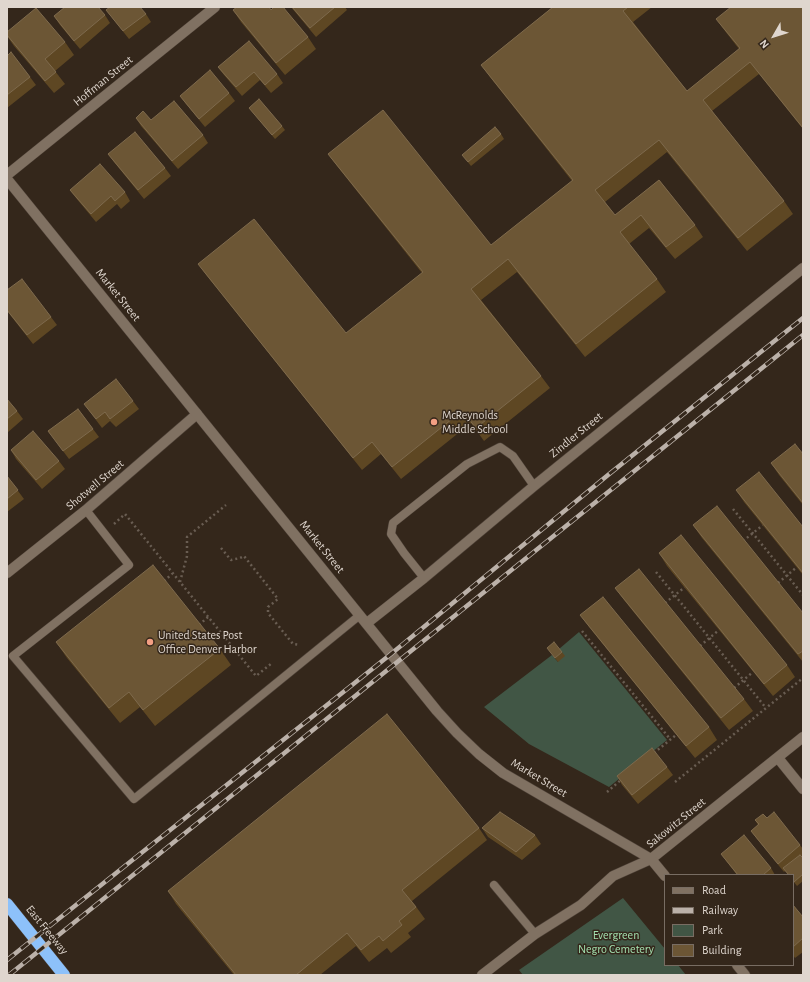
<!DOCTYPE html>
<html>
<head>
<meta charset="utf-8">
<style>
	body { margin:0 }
	#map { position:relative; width:810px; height:982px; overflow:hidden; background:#34271b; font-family:"Alegreya Sans",sans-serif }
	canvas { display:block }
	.frame { position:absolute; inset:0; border:8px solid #dfd6ce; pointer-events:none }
	.legend { position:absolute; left:664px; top:874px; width:130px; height:92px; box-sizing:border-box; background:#34271b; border:1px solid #786d63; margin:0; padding:5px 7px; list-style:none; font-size:12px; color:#dfd6ce }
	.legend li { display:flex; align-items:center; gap:8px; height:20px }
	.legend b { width:20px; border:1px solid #786d63 }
	.north { position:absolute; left:754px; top:16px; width:40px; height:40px; -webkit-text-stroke:3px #34271b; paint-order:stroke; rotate:231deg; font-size:11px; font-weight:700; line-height:16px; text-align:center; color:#dfd6ce }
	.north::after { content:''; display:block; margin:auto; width:14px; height:18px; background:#dfd6ce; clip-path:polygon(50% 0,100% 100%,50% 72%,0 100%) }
</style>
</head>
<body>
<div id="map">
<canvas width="810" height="982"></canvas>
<div class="frame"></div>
<ul class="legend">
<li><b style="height:5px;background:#807162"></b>Road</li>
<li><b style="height:5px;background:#bbb1a9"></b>Railway</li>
<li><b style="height:11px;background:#415645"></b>Park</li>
<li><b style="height:11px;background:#6c5635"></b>Building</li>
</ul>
<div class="north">N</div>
</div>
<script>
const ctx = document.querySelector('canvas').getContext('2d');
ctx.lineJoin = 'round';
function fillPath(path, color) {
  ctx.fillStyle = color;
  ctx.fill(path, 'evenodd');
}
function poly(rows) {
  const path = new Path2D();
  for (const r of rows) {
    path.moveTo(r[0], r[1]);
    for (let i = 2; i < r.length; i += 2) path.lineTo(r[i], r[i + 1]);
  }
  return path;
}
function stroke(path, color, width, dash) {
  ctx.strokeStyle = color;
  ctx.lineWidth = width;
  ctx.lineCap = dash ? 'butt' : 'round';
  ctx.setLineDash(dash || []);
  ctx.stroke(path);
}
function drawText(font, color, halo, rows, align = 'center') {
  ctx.font = font + ' "Alegreya Sans",sans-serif';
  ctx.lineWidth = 3;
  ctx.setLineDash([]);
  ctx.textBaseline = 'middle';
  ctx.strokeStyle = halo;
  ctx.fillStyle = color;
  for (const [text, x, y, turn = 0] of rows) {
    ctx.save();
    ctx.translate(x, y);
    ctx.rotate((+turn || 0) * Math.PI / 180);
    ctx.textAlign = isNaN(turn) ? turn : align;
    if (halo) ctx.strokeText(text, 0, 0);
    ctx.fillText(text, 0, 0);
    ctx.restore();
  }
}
fillPath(poly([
	[579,632,667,740,609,787,529,744,484,707,552,655,558,662,559,649],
	[623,898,665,949,665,965,678,965,686,975,523,975,519,970]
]), '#415645');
const lane = poly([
	[86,510,129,565,13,656,134,799,360,615],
	[424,578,404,553,391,534,393,523,467,464,500,447,513,456,534,486],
	[494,885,535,934]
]);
const street = poly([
	[7,175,215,7],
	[7,573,86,510,197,414],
	[367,623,424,578,534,486,803,268],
	[778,758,803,789],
	[482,975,535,934,581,905,613,876,651,859,803,737]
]);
const secondary = poly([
	[7,179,437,711,457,733,479,754,503,773,651,859,665,876],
	[737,965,745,975]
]);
const highway = poly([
	[7,904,64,975]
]);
stroke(lane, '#4f4339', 9);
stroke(street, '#4f4339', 11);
stroke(secondary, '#4f4339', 11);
stroke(highway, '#4f4339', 13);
stroke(poly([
	[733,509,803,595],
	[114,524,125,514,256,676,272,663],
	[743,541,763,525],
	[221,548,231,560,240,558,244,556,278,599,268,607,268,613,293,644,300,645],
	[656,572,766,708],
	[164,581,172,574],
	[180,582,187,556,187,537,226,505],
	[778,583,797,567],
	[665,603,685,587],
	[199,625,208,617],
	[582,631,670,739],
	[700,646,719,630],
	[734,688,753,672],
	[654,753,676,735],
	[675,782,803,678],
	[607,792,622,779]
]), '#695d52', 2.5, [2, 3]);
stroke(lane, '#807162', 8);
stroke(street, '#807162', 10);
stroke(secondary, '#807162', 10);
stroke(highway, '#8dc1fa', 12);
const rail = poly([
	[7,960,391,654,608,475,803,318],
	[9,975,803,335]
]);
stroke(rail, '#bbb1a9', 4.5);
stroke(rail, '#34271b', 3, [9]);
fillPath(poly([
	[291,7,345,7,347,10,316,37],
	[553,7,652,7,633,22,687,91,739,49,725,31,716,19,803,7,803,129,759,74,712,111,784,201,793,214,747,251,667,152,605,202,615,215,659,180,695,225,703,237,675,259,649,228,629,244,657,279,666,292,585,357,517,272,481,300,541,376,550,388,484,441,471,423,401,479,381,454,362,470,207,276,198,264,346,333,422,273,337,166,328,154,491,245,572,181,490,77,481,65],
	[106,10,146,14,151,22,129,39],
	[233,10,271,10,308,37,316,49,285,75,241,22],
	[105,15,110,23,80,49,60,25,54,16],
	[7,36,65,42,74,55,55,71,65,84,54,93,14,46],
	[7,56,30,77,36,85,7,108],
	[218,67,277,74,283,83,271,93,260,80,242,96,224,75],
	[229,93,235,101,205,127,186,104,180,96],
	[249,108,282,126,285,130,275,139],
	[136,118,151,120,203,135,208,143,178,169,141,126],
	[501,134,504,139,471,166,462,155],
	[108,154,165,168,171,176,144,199,114,162],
	[70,190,125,192,130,201,121,209,117,204,96,222,76,198],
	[7,290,51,317,57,325,33,344,7,311],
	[7,399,17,411,23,419,7,433],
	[133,401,139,409,116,427,110,421,102,428,84,404],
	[78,409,99,437,69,459,48,431],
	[11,450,59,461,65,469,42,489,16,459],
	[803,454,803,505,779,475,771,463],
	[7,476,24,499,7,512],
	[736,490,803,527,803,575,744,502],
	[693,525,803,613,803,662,702,538],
	[659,553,787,665,795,677,773,696,667,566],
	[615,588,744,699,753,711,729,730,624,600],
	[580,615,709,727,717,740,695,758,589,627],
	[56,642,220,649,231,665,155,726,140,707,120,723,67,658],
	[547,648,562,652,565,656,558,662],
	[667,767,673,775,638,804,622,785,617,776],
	[767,818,800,845,803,849,803,856,802,857,803,858,803,881,797,886,793,881,793,875,788,875,785,871,784,872,757,839,751,831,758,825,755,820],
	[479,828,487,840,412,901,425,919,408,933,411,937,391,953,387,948,369,962,356,946,320,975,234,975,176,904,168,891],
	[482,828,535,835,541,844,522,860,488,837],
	[721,854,771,868,775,875,737,875,727,862],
	[793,905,803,917,803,952,795,958,793,955]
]), '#5e4723');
const building = poly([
	[65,7,98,7,105,15,74,41,54,16,65,7],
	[110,7,140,7,146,14,123,31,106,10,110,7],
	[237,7,269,7,271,10,274,7,283,7,308,37,276,63,233,10,237,7],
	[292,7,335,7,310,28,292,7],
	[553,7,628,7,623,11,687,91,740,48,716,19,731,7,803,7,803,128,750,62,703,100,784,201,738,238,659,140,595,190,615,215,659,180,695,225,666,247,641,215,620,232,657,279,576,344,508,259,471,289,541,376,476,428,462,411,392,467,372,442,353,458,198,264,254,219,346,333,423,272,328,154,383,110,491,245,573,180,481,65,553,7],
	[36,8,65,42,45,59,56,72,45,81,7,35,7,32,36,8],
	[249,41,277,74,265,85,254,72,236,87,218,67,249,41],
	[11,52,30,77,7,95,7,56,11,52],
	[210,70,229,93,199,119,180,96,210,70],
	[259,99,282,126,272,135,249,108,259,99],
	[174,101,203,135,172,161,136,118,143,111,151,120,174,101],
	[495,127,501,134,468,162,462,155,495,127],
	[135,132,165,168,138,190,108,154,135,132],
	[100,164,125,192,115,201,111,196,91,214,70,190,100,164],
	[22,279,51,317,27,335,7,310,7,290,22,279],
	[116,379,133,401,110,419,105,412,96,419,84,404,116,379],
	[7,399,17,411,7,419,7,399],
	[78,409,93,429,63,451,48,431,78,409],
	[33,431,59,461,36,480,11,450,33,431],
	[795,444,803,454,803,503,771,463,795,444],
	[759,472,803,527,803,573,736,490,759,472],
	[7,476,18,490,7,499,7,476],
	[717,506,803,613,803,651,798,654,693,525,717,506],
	[681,535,787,665,764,684,659,553,681,535],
	[153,565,220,649,143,710,129,692,109,708,56,642,153,565],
	[639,569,744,699,721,718,615,588,639,569],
	[603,597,709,727,686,746,580,615,603,597],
	[554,642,562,652,555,658,547,648,554,642],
	[387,714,479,828,402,890,416,907,399,921,402,925,383,941,379,936,361,950,347,933,296,975,236,975,168,891,387,714],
	[652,748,667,767,632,795,617,776,652,748],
	[500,812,535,835,516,852,482,828,500,812],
	[774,812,800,845,778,864,751,831,759,824,755,820,763,814,767,818,774,812],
	[744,835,771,868,763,875,738,875,721,854,744,835],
	[800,855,803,858,803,874,794,882,793,880,793,875,789,875,783,868,800,855],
	[793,905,803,917,803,938,793,947,793,905]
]);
fillPath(building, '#6c5635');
stroke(building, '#7e6a4d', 1);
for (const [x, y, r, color] of [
	[434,422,4,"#f39f83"],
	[150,642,4,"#f39f83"]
]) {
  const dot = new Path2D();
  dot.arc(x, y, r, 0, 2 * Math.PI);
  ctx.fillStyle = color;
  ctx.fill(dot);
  stroke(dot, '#34271b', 1.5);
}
drawText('12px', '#dfd6ce', '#34271b', [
	["Hoffman Street",103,81,-39],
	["Market Street",118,295,51],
	["Zindler Street",576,435,-39],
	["Shotwell Street",95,485,-40],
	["Market Street",322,547,51],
	["Market Street",539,778,31],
	["Sakowitz Street",676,823,-39],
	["East Freeway",47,930,51]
]);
drawText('12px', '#dfd6ce', '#34271b', [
	["McReynolds",442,415],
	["Middle School",442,429],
	["United States Post",158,635],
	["Office Denver Harbor",158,649]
], 'left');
drawText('12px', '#a3e1b0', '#34271b', [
	["Evergreen",616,935],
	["Negro Cemetery",616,949]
]);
</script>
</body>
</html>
